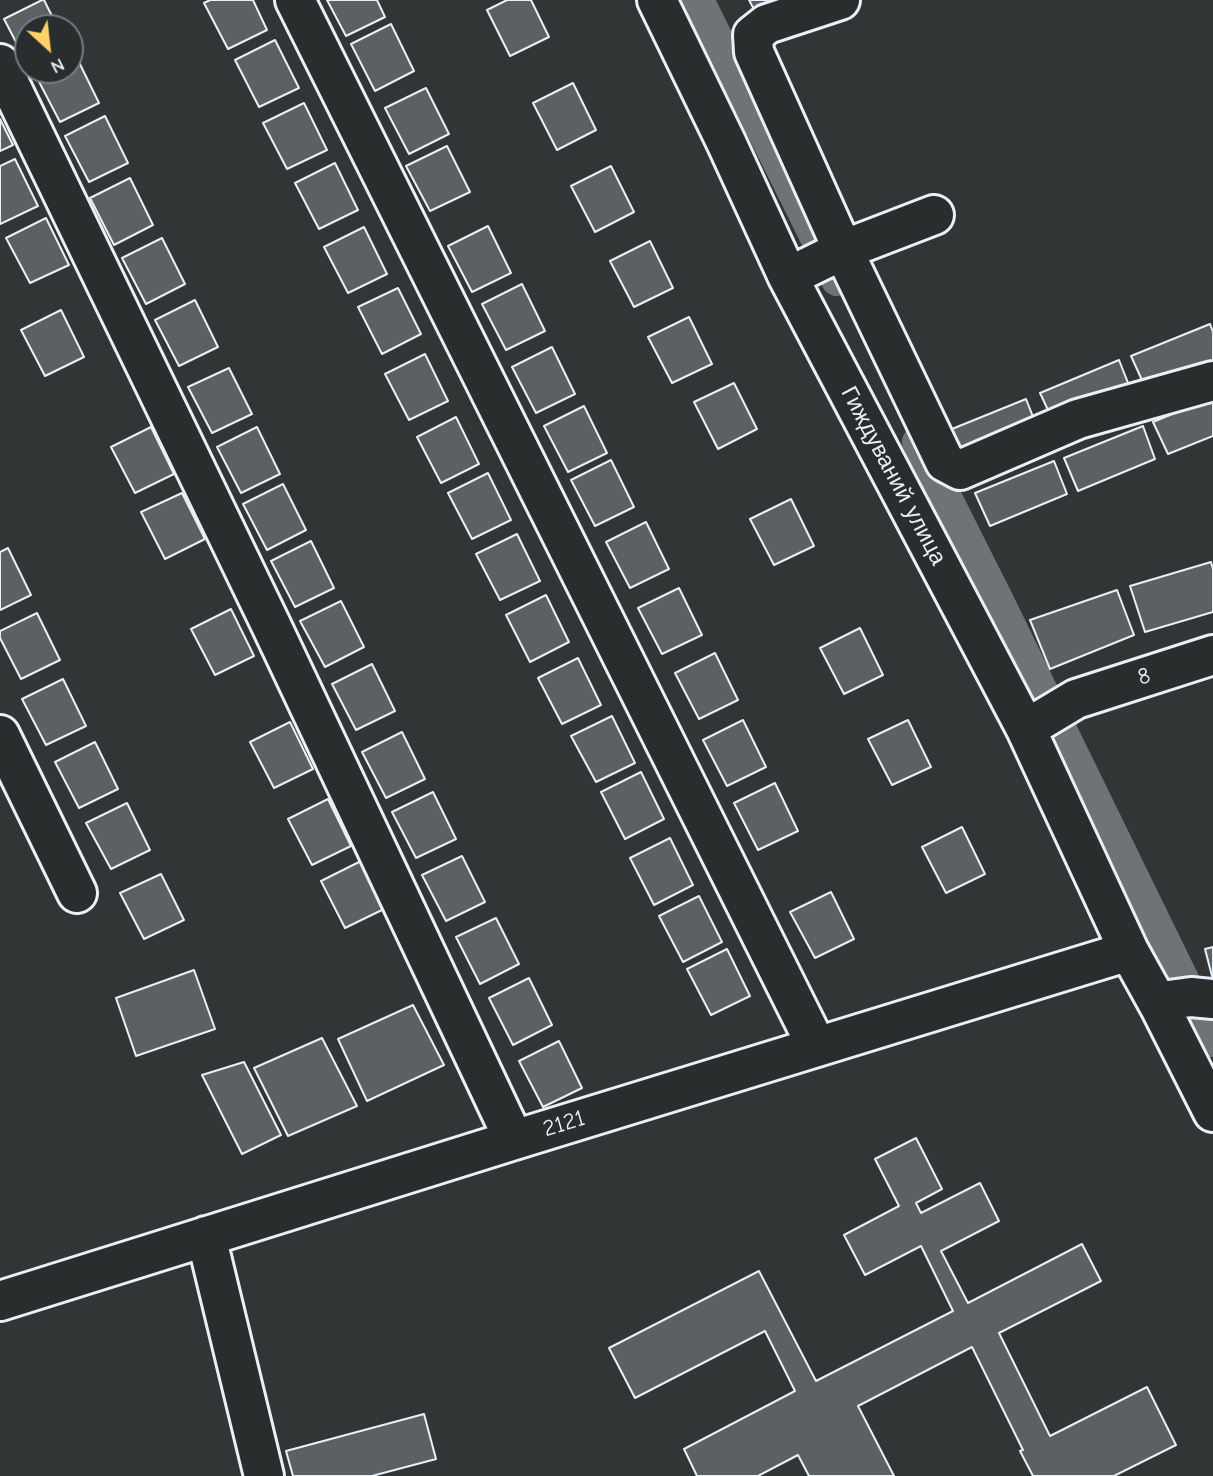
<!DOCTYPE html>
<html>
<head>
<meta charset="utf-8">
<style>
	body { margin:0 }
	#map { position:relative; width:1213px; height:1476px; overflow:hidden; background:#323536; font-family:"Comic Neue",sans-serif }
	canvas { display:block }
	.north { position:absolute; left:14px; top:14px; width:70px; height:70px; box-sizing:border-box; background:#2a2d2e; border:2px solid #767b7f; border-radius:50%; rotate:153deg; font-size:19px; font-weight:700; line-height:28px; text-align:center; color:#e8f1f8 }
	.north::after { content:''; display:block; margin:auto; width:24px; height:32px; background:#ffd166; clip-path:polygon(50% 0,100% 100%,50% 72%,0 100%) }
</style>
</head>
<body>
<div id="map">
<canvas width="1213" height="1476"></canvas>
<div class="north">N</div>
</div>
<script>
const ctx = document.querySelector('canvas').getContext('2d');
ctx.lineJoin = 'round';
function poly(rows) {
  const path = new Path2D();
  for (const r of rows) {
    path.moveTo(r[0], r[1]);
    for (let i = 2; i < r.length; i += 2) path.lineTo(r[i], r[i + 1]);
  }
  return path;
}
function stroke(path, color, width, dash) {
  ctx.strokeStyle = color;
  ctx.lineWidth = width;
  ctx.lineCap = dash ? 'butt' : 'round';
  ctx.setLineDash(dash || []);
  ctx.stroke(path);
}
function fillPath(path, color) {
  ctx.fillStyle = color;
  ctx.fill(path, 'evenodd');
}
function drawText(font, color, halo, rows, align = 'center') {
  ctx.font = font + ' "Comic Neue",sans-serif';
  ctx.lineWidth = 5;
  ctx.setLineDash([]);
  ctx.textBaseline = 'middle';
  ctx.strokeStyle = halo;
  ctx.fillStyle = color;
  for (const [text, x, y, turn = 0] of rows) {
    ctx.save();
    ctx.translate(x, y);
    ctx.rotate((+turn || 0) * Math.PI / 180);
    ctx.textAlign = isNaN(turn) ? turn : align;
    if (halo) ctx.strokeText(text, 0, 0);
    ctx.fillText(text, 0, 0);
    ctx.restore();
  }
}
stroke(poly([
	[698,0,837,280],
	[918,442,997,599,1213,1041]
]), '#6e7376', 32);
const building = poly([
	[42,0,44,0,58,28,28,28,28,65,4,19,42,0],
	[210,0,253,0,267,30,228,49,204,3,210,0],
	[327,0,377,0,385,17,346,36,327,0],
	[507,0,531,0,549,37,510,56,487,10,507,0],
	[749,0,786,0,757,15,749,0],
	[391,24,414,71,375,91,351,44,391,24],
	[275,40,299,88,259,107,235,60,275,40],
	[76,56,99,103,60,122,36,76,48,70,70,70,70,59,76,56],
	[573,83,596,130,557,150,533,103,573,83],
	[426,88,449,134,409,154,385,108,426,88],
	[304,103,327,150,287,169,263,123,304,103],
	[105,116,128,163,89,182,65,136,105,116],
	[0,119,13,145,0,151,0,119],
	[447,146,470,192,430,211,406,166,447,146],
	[15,159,38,206,0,224,0,166,15,159],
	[335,163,358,210,319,229,295,183,335,163],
	[611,166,634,212,595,232,571,186,611,166],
	[130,178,153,225,114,245,90,198,130,178],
	[46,218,69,265,30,283,6,238,46,218],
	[488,226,511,273,472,292,448,246,488,226],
	[364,227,387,274,348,293,324,247,364,227],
	[162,238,185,284,146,304,122,258,162,238],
	[650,241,673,288,634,307,610,261,650,241],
	[522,284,545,331,506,350,482,304,522,284],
	[398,288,421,334,382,354,358,307,398,288],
	[195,300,218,347,179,366,155,320,195,300],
	[61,310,84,357,45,376,21,330,61,310],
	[689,317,712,364,672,383,648,337,689,317],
	[1210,324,1213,332,1213,361,1146,389,1131,356,1210,324],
	[552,347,575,394,536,413,512,367,552,347],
	[425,354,448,401,409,420,385,374,425,354],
	[1119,360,1132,393,1055,425,1040,393,1119,360],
	[229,368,252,414,212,433,188,387,229,368],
	[734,383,757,429,718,449,694,402,734,383],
	[1213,397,1213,436,1168,454,1153,422,1213,397],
	[1026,399,1039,432,961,463,947,431,1026,399],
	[584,406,607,453,568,472,544,426,584,406],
	[456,417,479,464,441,483,417,437,456,417],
	[1143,426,1155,459,1078,491,1064,458,1143,426],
	[151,427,174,474,135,493,111,447,151,427],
	[257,427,280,474,241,493,217,447,257,427],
	[611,460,634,507,595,526,571,480,611,460],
	[1054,461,1067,494,990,526,975,493,1054,461],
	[488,473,511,520,472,539,448,493,488,473],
	[283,484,306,530,267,550,243,504,283,484],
	[182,493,205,539,165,559,141,512,182,493],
	[791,499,814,546,774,565,750,519,791,499],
	[646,522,669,569,630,588,606,542,646,522],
	[517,534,540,581,500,600,476,554,517,534],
	[311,541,334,588,295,607,271,561,311,541],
	[8,548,31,595,0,610,0,552,8,548],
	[1211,562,1213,569,1213,612,1145,632,1130,586,1211,562],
	[679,588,702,635,662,654,638,608,679,588],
	[1117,590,1134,635,1050,669,1030,620,1117,590],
	[546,595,569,642,530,662,506,615,546,595],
	[341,601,364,647,325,667,300,621,341,601],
	[231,609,254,656,215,675,191,629,231,609],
	[37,613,60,660,21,679,0,638,0,631,37,613],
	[860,628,883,675,844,694,820,648,860,628],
	[715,653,738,700,699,719,675,673,715,653],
	[578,658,601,705,562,724,538,678,578,658],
	[372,664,395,711,356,730,332,684,372,664],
	[63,679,86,726,46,745,22,699,63,679],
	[612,716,635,763,596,782,571,736,612,716],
	[743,720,766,767,727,786,703,740,743,720],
	[908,720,931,767,892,785,868,739,908,720],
	[290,722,313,769,274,788,250,742,290,722],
	[402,732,425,779,386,798,362,752,402,732],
	[95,742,118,789,79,808,55,762,95,742],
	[641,772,664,819,625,839,601,792,641,772],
	[775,783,798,831,758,850,734,803,775,783],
	[433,792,456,839,416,858,392,812,433,792],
	[328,799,351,846,312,865,288,819,328,799],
	[127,803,150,850,111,869,86,823,127,803],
	[962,827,985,874,946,893,922,847,962,827],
	[670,838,693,885,654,905,630,858,670,838],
	[462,856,485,902,446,921,422,875,462,856],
	[361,861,384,909,345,928,321,881,361,861],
	[161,874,184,920,144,939,120,893,161,874],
	[831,892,854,939,815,958,790,912,831,892],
	[699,896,722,942,683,962,659,916,699,896],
	[496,918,519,964,480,984,456,937,496,918],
	[1213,947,1213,980,1205,949,1213,947],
	[727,949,750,996,711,1015,687,969,727,949],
	[194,970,215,1029,136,1056,116,998,194,970],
	[529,978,552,1025,513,1045,489,998,529,978],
	[413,1005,444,1065,367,1101,338,1039,413,1005],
	[322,1038,357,1106,288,1136,254,1068,322,1038],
	[559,1041,582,1088,543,1107,519,1061,559,1041],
	[244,1062,281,1135,242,1154,202,1075,244,1062],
	[916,1138,942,1189,916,1203,921,1213,980,1183,999,1221,941,1251,968,1303,1082,1244,1101,1281,999,1333,1050,1436,1147,1387,1176,1445,1114,1476,1033,1476,1020,1451,1023,1450,972,1347,858,1406,894,1476,809,1476,798,1455,758,1476,697,1476,684,1449,795,1391,765,1331,635,1398,609,1348,759,1271,816,1381,953,1311,921,1246,865,1275,844,1235,899,1206,875,1159,916,1138],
	[424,1414,436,1459,372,1476,293,1476,286,1451,424,1414]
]);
fillPath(building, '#5c6063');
stroke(building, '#e8f1f8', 2);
const minor = poly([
	[295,0,817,1047],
	[657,0,726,142,788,277,1026,729,1129,951,1160,1007,1213,1112],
	[840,0,767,24,753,35,754,52,843,250,945,462,960,470,1078,419,1213,381],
	[0,64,271,625,514,1140],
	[788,277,843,250,934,215],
	[1026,729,1076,699,1213,655],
	[0,735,77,893],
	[1160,1007,1169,1000,1191,997,1213,999],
	[206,1236,264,1476],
	[0,1301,514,1140,1129,951]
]);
stroke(minor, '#e8f1f8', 44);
stroke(minor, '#2a2d2e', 38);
drawText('23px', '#e8f1f8', '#2a2d2e', [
	["Гиждуваний улица",893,476,62],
	["8",1144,677,-18],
	["2121",564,1124,-17]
]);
</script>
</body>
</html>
